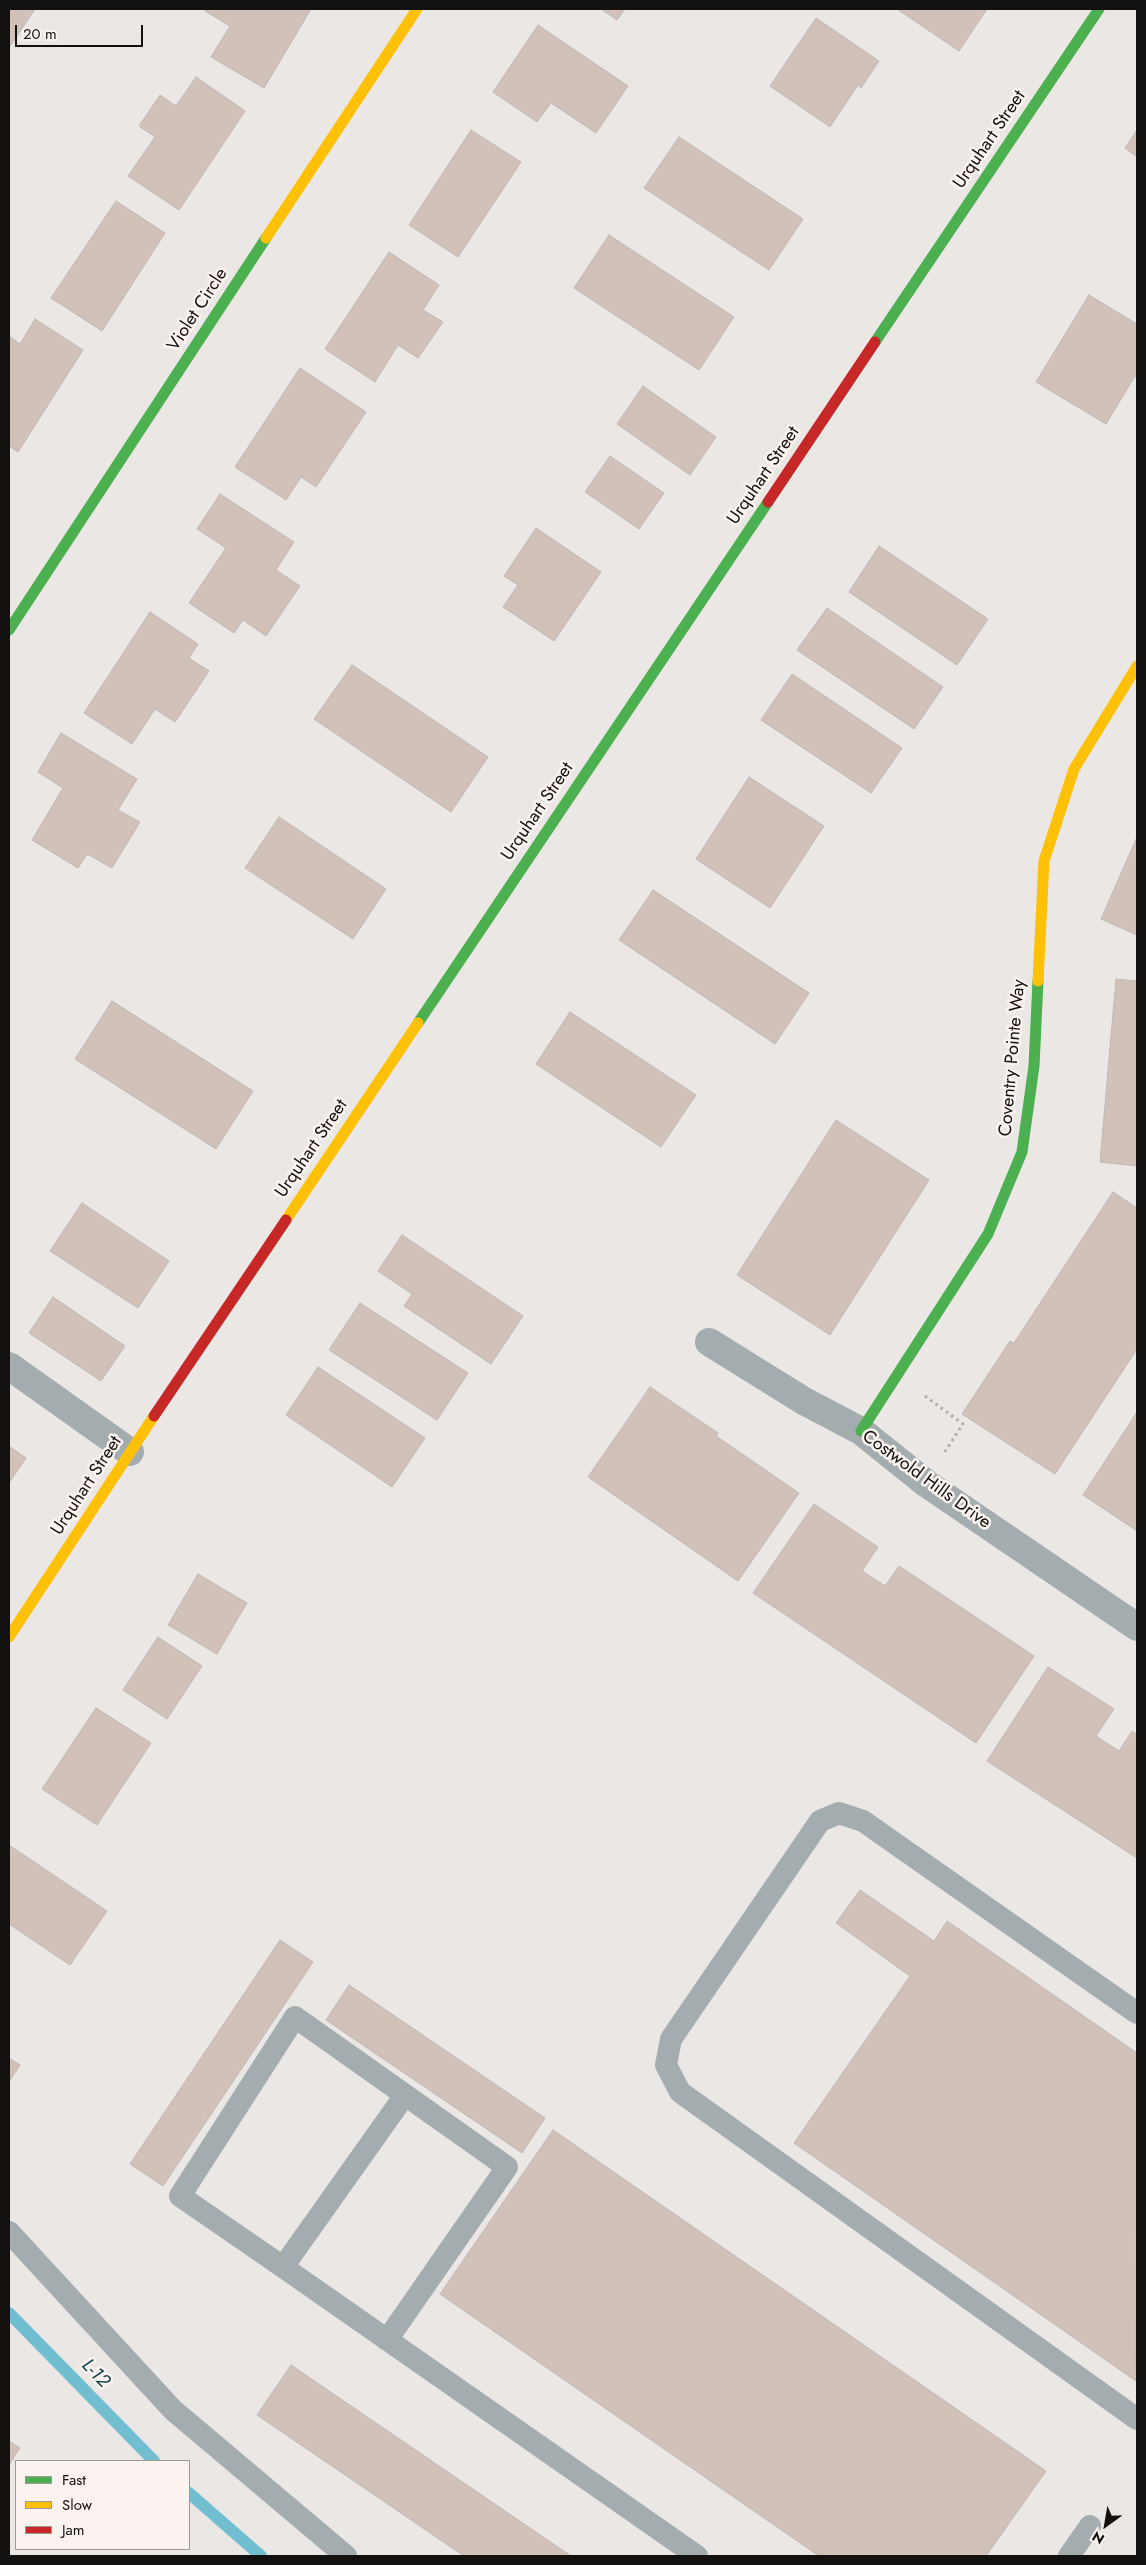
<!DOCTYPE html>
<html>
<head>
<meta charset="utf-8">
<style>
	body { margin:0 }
	#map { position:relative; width:1146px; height:2565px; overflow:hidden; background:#eae7e5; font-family:Jost,sans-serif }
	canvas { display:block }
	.frame { position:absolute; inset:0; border:10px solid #131110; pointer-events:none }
	.legend { position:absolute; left:15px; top:2460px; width:175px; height:90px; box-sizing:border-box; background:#faf3f0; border:1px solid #9e9996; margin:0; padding:6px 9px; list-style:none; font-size:15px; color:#131110 }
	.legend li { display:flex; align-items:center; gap:10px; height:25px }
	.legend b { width:25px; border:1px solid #9e9996 }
	.north { position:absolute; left:1081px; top:2500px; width:50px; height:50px; -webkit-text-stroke:4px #faf3f0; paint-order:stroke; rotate:212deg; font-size:14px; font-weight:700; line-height:20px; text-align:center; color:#131110 }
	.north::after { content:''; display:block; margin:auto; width:18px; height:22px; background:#131110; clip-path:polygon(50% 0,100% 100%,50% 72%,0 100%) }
	.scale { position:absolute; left:15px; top:25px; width:128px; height:22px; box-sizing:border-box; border:2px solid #131110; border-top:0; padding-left:6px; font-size:15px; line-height:18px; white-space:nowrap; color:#131110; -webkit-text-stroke:4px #faf3f0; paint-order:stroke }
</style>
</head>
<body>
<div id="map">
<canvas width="1146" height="2565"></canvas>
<div class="frame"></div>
<ul class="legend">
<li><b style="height:6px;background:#4caf50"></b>Fast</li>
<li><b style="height:6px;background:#ffc107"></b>Slow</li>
<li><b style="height:6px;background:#c62828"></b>Jam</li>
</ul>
<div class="north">N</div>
<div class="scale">20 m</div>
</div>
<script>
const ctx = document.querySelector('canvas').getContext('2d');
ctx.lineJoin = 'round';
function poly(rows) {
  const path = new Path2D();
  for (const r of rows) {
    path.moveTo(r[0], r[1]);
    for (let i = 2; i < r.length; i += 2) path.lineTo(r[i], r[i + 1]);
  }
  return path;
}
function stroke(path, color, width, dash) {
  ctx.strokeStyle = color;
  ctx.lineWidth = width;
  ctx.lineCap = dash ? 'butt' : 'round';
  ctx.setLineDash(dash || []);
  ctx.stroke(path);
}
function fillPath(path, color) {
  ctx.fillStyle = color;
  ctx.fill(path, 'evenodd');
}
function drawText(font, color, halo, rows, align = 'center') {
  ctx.font = font + ' Jost,sans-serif';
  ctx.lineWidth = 5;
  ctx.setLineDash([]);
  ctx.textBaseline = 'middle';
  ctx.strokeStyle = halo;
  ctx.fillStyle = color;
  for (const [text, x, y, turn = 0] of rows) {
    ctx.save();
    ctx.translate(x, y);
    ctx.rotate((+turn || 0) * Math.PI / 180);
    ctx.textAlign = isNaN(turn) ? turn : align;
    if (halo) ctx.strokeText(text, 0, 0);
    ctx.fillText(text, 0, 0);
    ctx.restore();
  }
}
stroke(poly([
	[9,2313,154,2461],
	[189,2493,261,2556]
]), '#72bed1', 12);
const building = poly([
	[9,9,35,9,9,48,9,9],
	[206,9,311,9,264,88,211,57,230,26,205,11,206,9],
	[601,9,625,9,617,20,601,9],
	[897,9,987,9,959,51,897,9],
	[816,18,879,61,861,88,858,85,830,127,770,86,816,18],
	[538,25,628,86,596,133,551,103,537,122,493,92,538,25],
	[196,77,245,111,179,210,128,176,155,137,139,126,160,95,176,106,196,77],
	[471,130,521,162,458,257,409,225,471,130],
	[1137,130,1137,157,1125,148,1137,130],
	[679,137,803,219,769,270,644,188,679,137],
	[116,201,165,233,102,331,51,298,116,201],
	[609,235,734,317,699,370,574,288,609,235],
	[389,252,439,285,423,310,443,322,418,358,398,345,375,382,325,349,389,252],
	[1089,295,1137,324,1137,378,1135,376,1106,424,1036,382,1089,295],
	[35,319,83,350,18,452,9,446,9,336,20,344,35,319],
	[300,368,366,412,316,487,301,477,286,500,235,467,300,368],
	[643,386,716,437,690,475,617,424,643,386],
	[610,456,664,493,639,529,585,492,610,456],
	[220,494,294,542,276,570,300,586,266,636,243,620,234,633,189,603,226,548,197,529,220,494],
	[536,528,601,572,554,641,503,607,518,585,504,576,536,528],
	[879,546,988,619,957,665,849,592,879,546],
	[827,608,943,687,914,729,797,650,827,608],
	[150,612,198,644,189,658,209,671,175,722,155,709,132,744,84,713,150,612],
	[352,665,488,757,451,812,314,719,352,665],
	[792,674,902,748,871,793,761,720,792,674],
	[61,733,137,779,118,810,140,822,112,868,87,854,78,868,32,840,63,788,38,772,61,733],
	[749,777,824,826,770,908,696,859,749,777],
	[279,817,386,889,353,939,245,868,279,817],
	[1137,837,1137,935,1101,919,1137,837],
	[653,890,809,993,775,1044,619,940,653,890],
	[1116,979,1137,981,1137,1166,1100,1162,1116,979],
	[112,1001,253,1091,216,1149,75,1059,112,1001],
	[570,1012,696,1095,661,1147,536,1064,570,1012],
	[836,1120,929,1180,830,1335,737,1275,836,1120],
	[1113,1192,1137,1208,1137,1349,1055,1474,962,1414,1010,1341,1014,1343,1113,1192],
	[82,1203,169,1261,138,1308,50,1251,82,1203],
	[402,1235,523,1316,491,1364,404,1306,412,1294,378,1271,402,1235],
	[53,1297,125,1346,101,1381,29,1333,53,1297],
	[360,1303,468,1373,437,1420,329,1350,360,1303],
	[318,1367,425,1438,392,1487,286,1415,318,1367],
	[650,1387,718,1433,716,1436,799,1493,738,1581,588,1477,650,1387],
	[1137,1412,1137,1531,1083,1495,1137,1412],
	[9,1446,26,1458,9,1483,9,1446],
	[814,1504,878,1547,862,1571,885,1586,899,1566,1034,1656,976,1743,753,1593,814,1504],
	[198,1574,247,1603,217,1654,168,1625,198,1574],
	[158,1637,202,1666,167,1719,123,1690,158,1637],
	[1048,1667,1114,1709,1096,1736,1119,1751,1132,1731,1137,1735,1137,1858,987,1761,1048,1667],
	[96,1708,151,1743,97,1825,42,1789,96,1708],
	[9,1845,107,1911,70,1965,9,1924,9,1845],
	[860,1890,934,1941,947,1921,1137,2053,1136,2381,794,2143,910,1976,836,1923,860,1890],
	[280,1940,313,1962,163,2186,130,2164,280,1940],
	[349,1985,545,2118,522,2153,326,2020,349,1985],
	[9,2058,20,2065,9,2082,9,2058],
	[553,2130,1046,2471,986,2556,819,2556,440,2294,553,2130],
	[291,2365,571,2556,464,2556,257,2415,291,2365],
	[9,2441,20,2448,9,2465,9,2441]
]);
fillPath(building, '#d1c1b8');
stroke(building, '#bbb9b7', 1);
stroke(poly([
	[925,1396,963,1424,944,1453]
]), '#a9adaf', 3, [2.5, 4]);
stroke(poly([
	[1137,2013,863,1821,839,1813,820,1821,671,2039,666,2065,680,2092,1137,2419],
	[9,2232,173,2410,346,2556],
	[283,2267,405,2095],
	[387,2340,507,2167,295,2017,180,2196,283,2267,697,2556],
	[1069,2556,1090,2526]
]), '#a3adaf', 22);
stroke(poly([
	[709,1342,804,1401,861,1431,927,1484,1137,1627],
	[9,1366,130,1452]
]), '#a3adaf', 28);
stroke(poly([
	[875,342,1099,9],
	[9,630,266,238],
	[418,1023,768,502],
	[861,1431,988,1234,1022,1152,1034,1066,1038,981]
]), '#4caf50', 11);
stroke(poly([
	[266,238,417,9],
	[1038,981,1044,861,1074,769,1137,666],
	[286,1220,418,1023],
	[9,1637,154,1416]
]), '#ffc107', 11);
stroke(poly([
	[768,502,875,342],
	[154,1416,286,1220]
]), '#c62828', 11);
drawText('18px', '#131110', '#faf3f0', [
	["Urquhart Street",990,140,-56],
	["Violet Circle",198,310,-57],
	["Urquhart Street",764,476,-56],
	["Urquhart Street",538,812,-56],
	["Coventry Pointe Way",1013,1058,-85],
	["Urquhart Street",312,1149,-56],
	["Costwold Hills Drive",926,1480,36],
	["Urquhart Street",87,1486,-57]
]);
drawText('italic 19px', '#0f3f4b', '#faf3f0', [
	["L-12",95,2374,46]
]);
</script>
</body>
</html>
